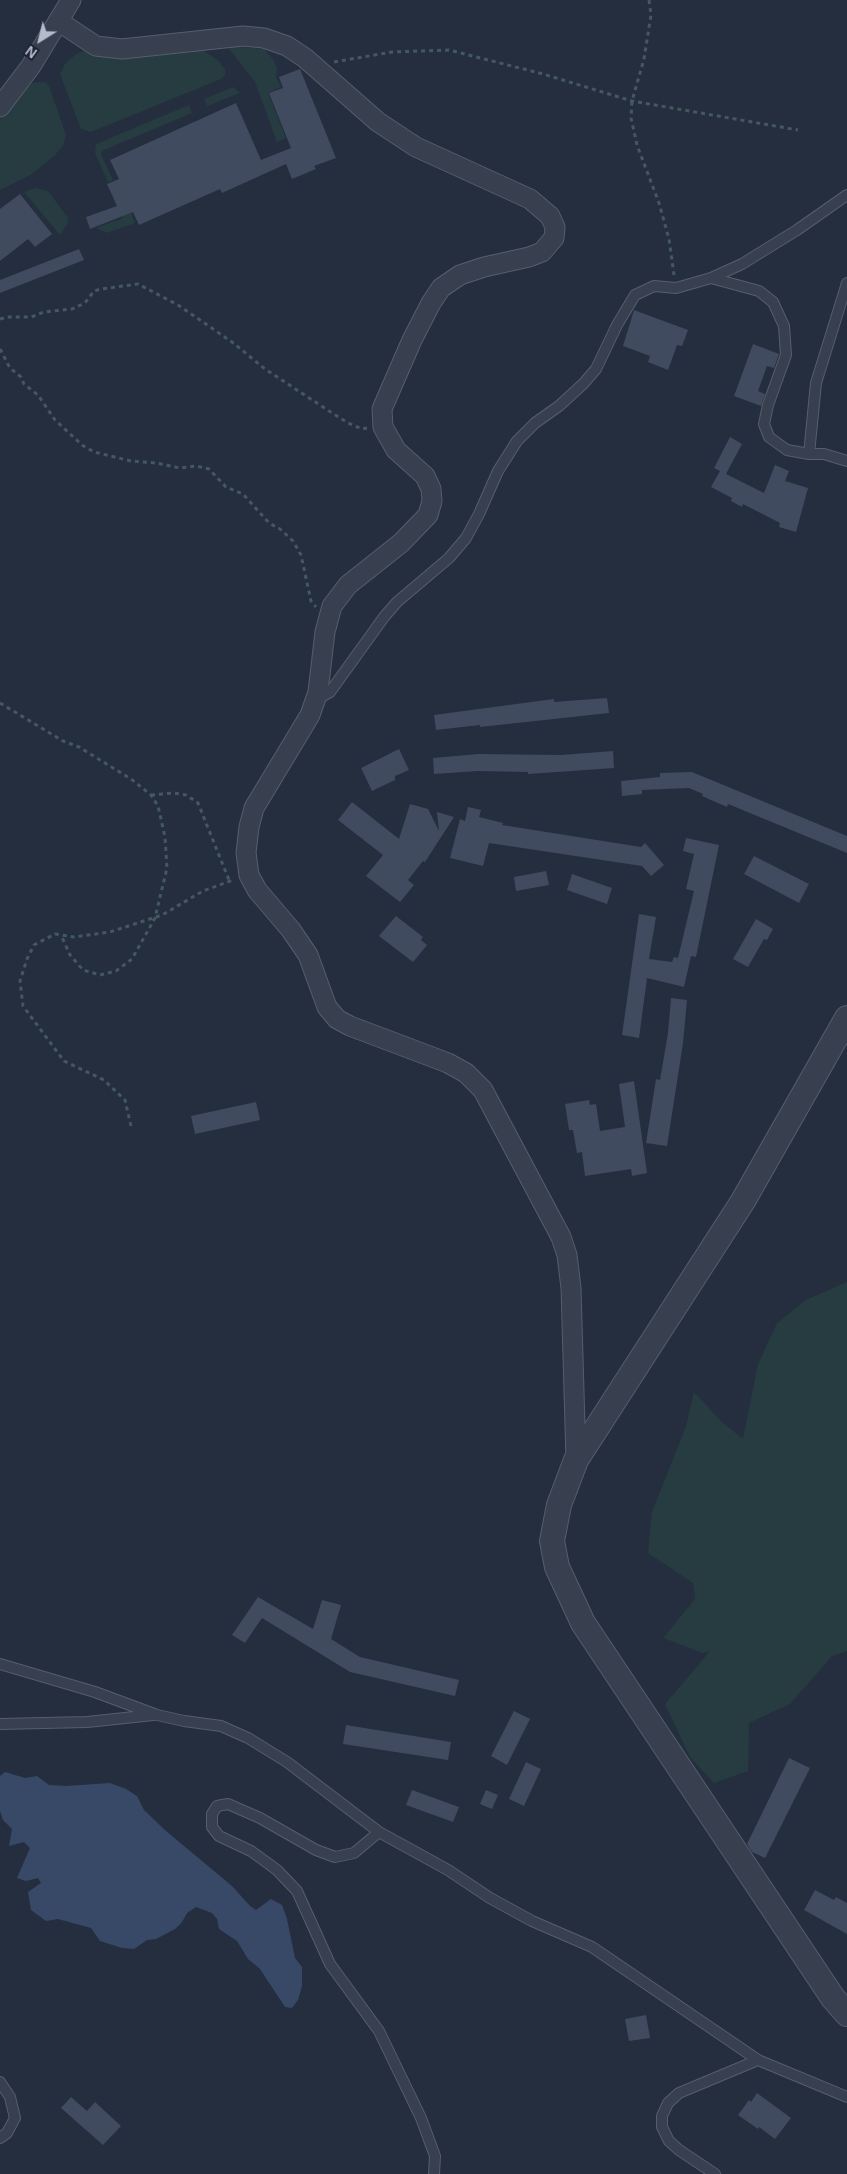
<!DOCTYPE html>
<html>
<head>
<meta charset="utf-8">
<style>
	body { margin:0 }
	#map { position:relative; width:847px; height:2174px; overflow:hidden; background:#242e3f; font-family:Helvetica,sans-serif }
	canvas { display:block }
	.north { position:absolute; left:15px; top:15px; width:50px; height:50px; -webkit-text-stroke:4px #1d2534; paint-order:stroke; rotate:216deg; font-size:14px; font-weight:700; line-height:20px; text-align:center; color:#b5bbca }
	.north::after { content:''; display:block; margin:auto; width:18px; height:22px; background:#b5bbca; clip-path:polygon(50% 0,100% 100%,50% 72%,0 100%) }
</style>
</head>
<body>
<div id="map">
<canvas width="847" height="2174"></canvas>
<div class="north">N</div>
</div>
<script>
const ctx = document.querySelector('canvas').getContext('2d');
ctx.lineJoin = 'round';
function fillPath(path, color) {
  ctx.fillStyle = color;
  ctx.fill(path, 'evenodd');
}
function poly(rows) {
  const path = new Path2D();
  for (const r of rows) {
    path.moveTo(r[0], r[1]);
    for (let i = 2; i < r.length; i += 2) path.lineTo(r[i], r[i + 1]);
  }
  return path;
}
function stroke(path, color, width, dash) {
  ctx.strokeStyle = color;
  ctx.lineWidth = width;
  ctx.lineCap = dash ? 'butt' : 'round';
  ctx.setLineDash(dash || []);
  ctx.stroke(path);
}
fillPath(poly([
	[196,46,219,61,225,70,225,75,221,79,91,132,81,129,60,74,65,64,76,54,83,51,105,54],
	[227,46,264,49,273,59,277,68,276,77,281,87,268,93,286,138,277,142,255,82],
	[46,82,49,86,66,135,63,146,55,155,32,174,0,190,0,120,31,83],
	[233,87,240,93,207,106,204,99],
	[189,105,192,113,102,151,101,154,113,180,108,182,95,153,96,144],
	[35,188,48,191,68,218,68,223,60,235,24,192],
	[125,198,135,223,107,233,96,228,123,218,117,201],
	[847,1282,847,1651,832,1656,790,1704,749,1723,748,1771,714,1783,690,1757,665,1704,710,1651,703,1653,663,1638,695,1599,693,1583,648,1553,652,1512,686,1426,694,1392,722,1422,743,1439,758,1364,777,1323,806,1300]
]), '#263c40');
fillPath(poly([
	[5,1772,25,1778,37,1776,49,1785,66,1786,110,1783,126,1789,137,1796,144,1810,166,1831,232,1886,250,1906,256,1910,271,1899,282,1905,287,1919,295,1958,302,1967,302,1986,298,2000,292,2008,285,2007,260,1969,248,1959,237,1941,219,1929,217,1919,212,1913,196,1907,187,1913,182,1922,175,1929,156,1939,147,1940,134,1949,122,1948,100,1941,91,1928,58,1919,46,1921,31,1910,28,1892,41,1883,38,1878,26,1881,17,1878,30,1848,24,1842,9,1846,12,1829,3,1820,0,1811,0,1776]
]), '#384867');
fillPath(poly([
	[300,69,336,158,314,166,316,169,292,179,286,164,222,193,220,189,139,225,133,212,90,229,86,217,117,206,107,184,119,179,110,160,236,103,261,160,291,148,269,93,283,88,279,77],
	[20,194,52,234,35,247,28,239,0,261,0,209],
	[79,249,84,260,0,293,0,280],
	[634,310,688,330,682,346,677,345,668,370,648,362,650,356,623,346],
	[753,344,779,354,774,368,767,366,758,391,765,394,761,406,734,396],
	[730,437,742,444,726,474,764,493,775,465,789,471,785,481,808,488,796,532,779,527,780,523,743,504,742,507,731,501,732,498,711,487,720,471,714,468],
	[607,698,609,713,480,727,480,725,436,730,434,715,554,699,554,702],
	[399,749,409,770,395,776,395,780,372,791,361,768],
	[613,751,614,768,528,774,528,772,477,771,434,774,433,758,478,754,561,755],
	[692,772,847,836,847,853,728,804,727,807,702,796,703,794,689,788,642,790,642,794,622,796,621,781,660,777,660,773],
	[352,802,399,839,410,804,428,809,439,831,437,812,454,817,425,862,423,861,408,880,414,885,400,902,366,876,383,855,338,820],
	[468,807,481,810,479,817,503,823,502,825,641,847,645,843,664,865,651,876,642,866,489,843,483,866,450,858,460,819,465,821],
	[686,838,719,845,696,957,691,956,684,987,647,978,639,1038,622,1035,639,914,656,917,649,959,672,962,674,957,678,958,694,891,686,889,694,854,683,851],
	[754,856,809,884,799,903,744,874],
	[546,871,549,885,516,891,514,877],
	[572,874,612,888,607,904,567,890],
	[396,916,423,937,421,940,427,945,413,962,379,936],
	[756,919,773,929,767,940,764,939,748,967,733,959],
	[671,998,687,1000,683,1043,667,1146,646,1143,656,1079,660,1080,668,1033],
	[634,1081,647,1173,632,1176,631,1169,585,1176,582,1152,577,1153,573,1130,569,1130,565,1104,589,1100,590,1105,596,1104,600,1131,625,1127,619,1084],
	[256,1102,260,1120,195,1134,191,1116],
	[258,1597,313,1629,322,1600,341,1605,331,1639,360,1657,459,1680,455,1696,350,1672,262,1618,245,1643,232,1635],
	[514,1711,530,1719,507,1765,491,1756],
	[346,1725,451,1742,448,1760,343,1744],
	[789,1758,810,1768,765,1858,752,1852,747,1844],
	[526,1762,541,1769,524,1806,509,1799],
	[412,1790,459,1807,453,1822,406,1805],
	[486,1790,498,1795,492,1809,480,1804],
	[815,1890,834,1900,836,1897,847,1903,847,1934,804,1910],
	[646,2015,650,2038,629,2041,625,2019],
	[757,2093,791,2118,775,2139,759,2127,758,2129,738,2115,749,2100,751,2102],
	[71,2097,87,2111,95,2102,121,2126,103,2145,61,2108]
]), '#404b5f');
const service = poly([
	[711,278,759,291,773,302,784,326,786,355,768,405,764,424,769,437,787,450,809,454,824,454,847,461],
	[809,454,816,383,847,283],
	[316,700,330,692,384,617,397,602,449,558,466,538,479,514,498,471,517,441,535,423,559,406,583,384,596,369,617,325,635,295,654,286,676,288,711,278,742,264,797,230,847,195],
	[0,1664,95,1692,157,1715,184,1721,221,1726,248,1738,287,1762,379,1832,448,1870,490,1898,532,1921,592,1947,758,2060,847,2097],
	[0,1724,87,1722,153,1715],
	[379,1832,354,1853,335,1857,316,1850,260,1818,228,1804,217,1806,212,1814,212,1827,219,1836,251,1851,277,1870,297,1891,330,1964,379,2031,421,2118,435,2156,434,2174],
	[0,2082,10,2097,15,2118,7,2133,0,2138],
	[715,2174,679,2150,669,2141,662,2127,662,2116,668,2103,679,2093,758,2060]
]);
const minor = poly([
	[58,21,96,46,122,49,243,36,264,38,287,46,305,58,378,122,416,147,530,199,550,216,555,227,554,238,542,252,529,257,484,267,460,275,441,288,431,303,412,340,382,409,383,427,396,450,425,476,431,489,432,501,428,515,401,543,348,585,332,606,325,632,318,692,310,715,254,808,249,827,246,853,249,875,257,890,291,930,308,955,327,1007,337,1019,350,1026,448,1063,466,1073,483,1090,561,1237,567,1255,571,1288,576,1460],
	[0,107,31,66,71,0]
]);
const tertiary = poly([
	[847,1018,743,1201,576,1460,559,1505,552,1541,557,1567,583,1623,833,1998,847,2014]
]);
stroke(service, '#565e6d', 12);
stroke(minor, '#565e6d', 21);
stroke(tertiary, '#565e6d', 26);
stroke(poly([
	[649,0,651,15,644,59,632,101,631,118,637,145,659,203,669,239,674,275],
	[334,62,392,52,449,50,543,74,632,101,798,130],
	[0,319,8,317,31,317,44,312,72,309,85,303,94,291,101,289,138,284,178,305,232,342,265,369,329,411,348,423,362,429,367,428],
	[0,349,10,368,21,377,24,384,38,395,55,420,82,445,94,452,131,461,156,463,180,468,196,466,209,469,226,487,243,494,269,523,280,529,293,541,301,555,311,601,316,607],
	[0,703,63,741,79,747,131,779,151,795,158,806,165,837,167,868,155,918,132,959,116,971,100,975,83,970,70,955,61,935],
	[151,795,174,793,186,795,198,803,229,880],
	[131,1126,125,1100,104,1080,64,1061,23,1006,20,981,27,959,34,945,55,934,74,937,110,932,162,915,203,891,233,880]
]), '#44595d', 3, [4, 4]);
stroke(service, '#38404f', 10);
stroke(minor, '#38404f', 19);
stroke(tertiary, '#38404f', 24);
</script>
</body>
</html>
